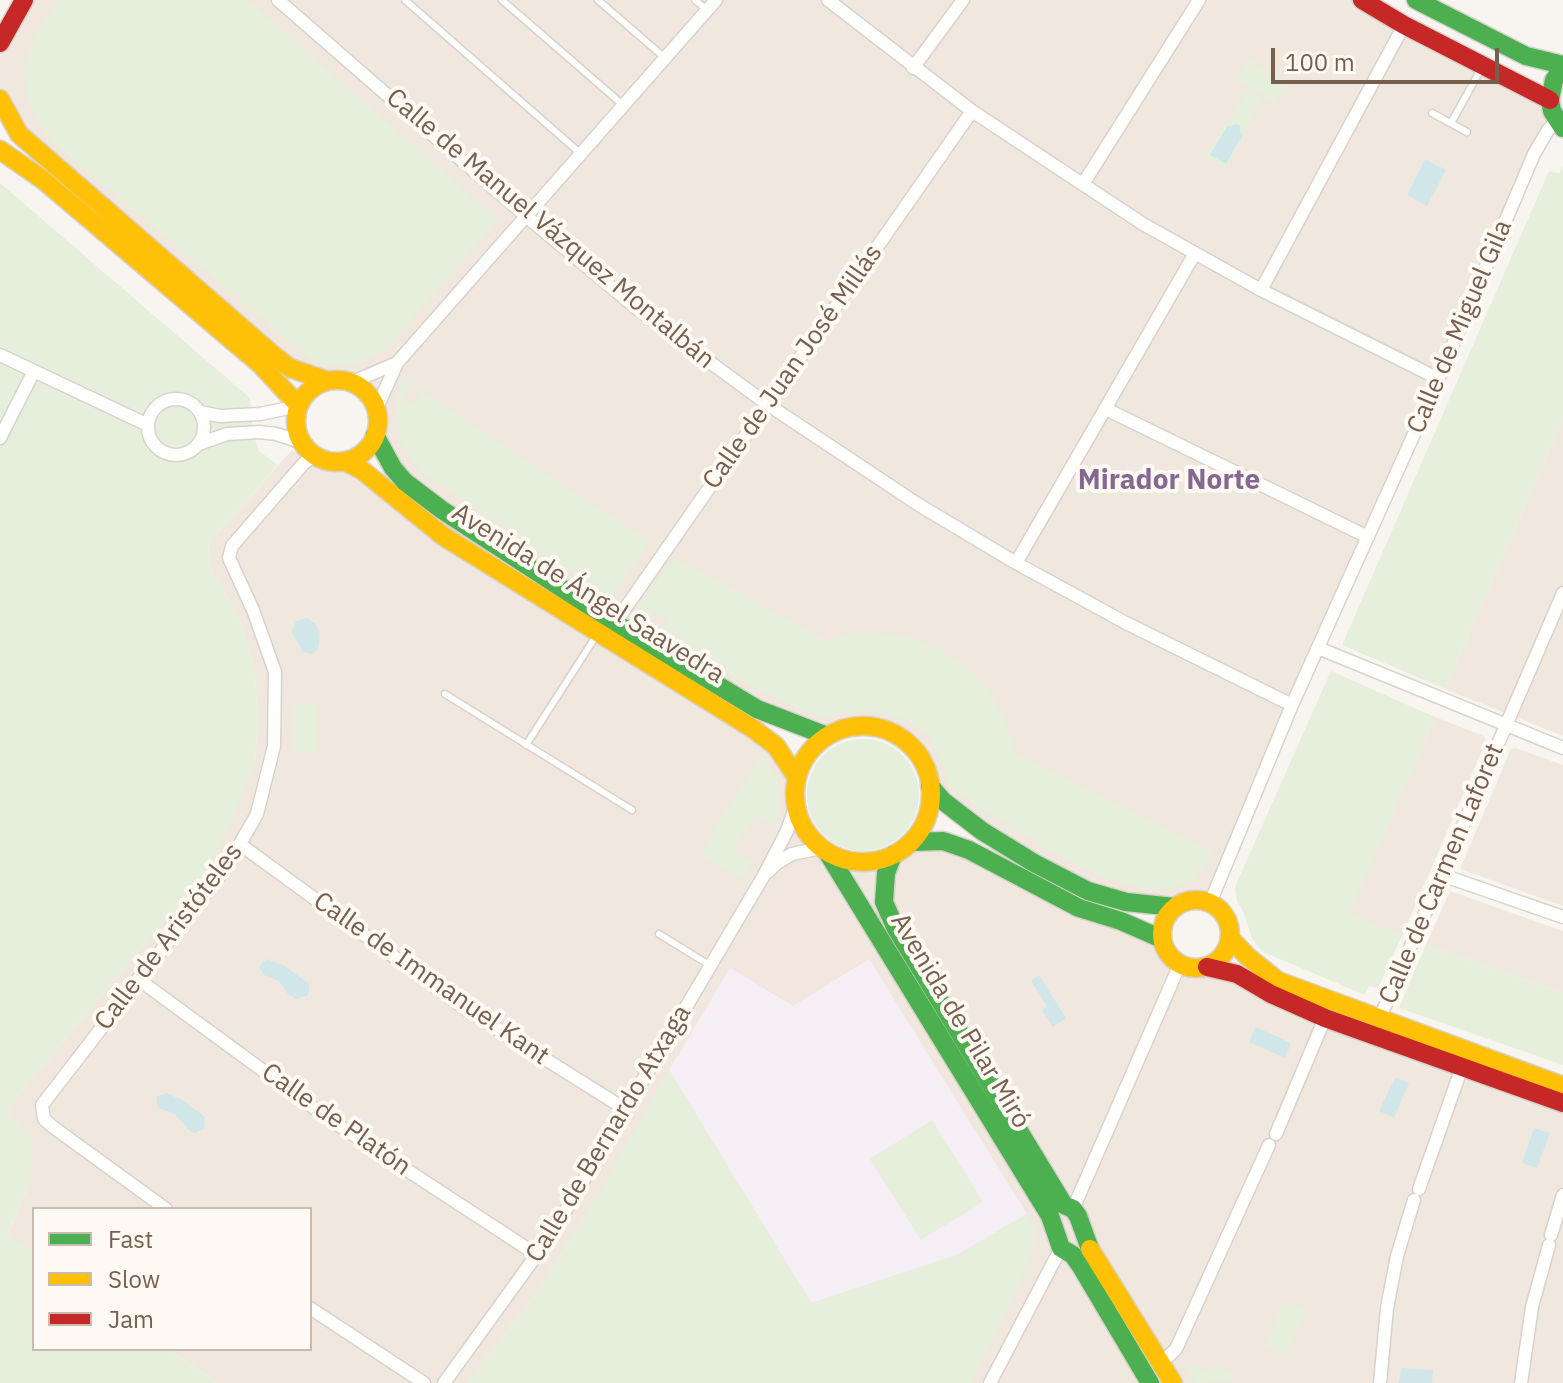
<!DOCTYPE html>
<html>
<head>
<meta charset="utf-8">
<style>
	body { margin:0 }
	#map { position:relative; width:1563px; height:1383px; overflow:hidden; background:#f8f5f0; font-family:"IBM Plex Sans",sans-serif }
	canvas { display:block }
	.legend { position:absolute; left:32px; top:1207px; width:280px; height:144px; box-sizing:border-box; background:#fefaf3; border:2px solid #c8bcb1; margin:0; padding:10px 14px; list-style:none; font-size:24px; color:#775f4f }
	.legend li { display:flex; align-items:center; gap:16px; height:40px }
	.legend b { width:40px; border:2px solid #c8bcb1 }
	.scale { position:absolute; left:1271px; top:48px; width:228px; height:36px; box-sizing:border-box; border:4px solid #775f4f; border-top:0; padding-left:10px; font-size:24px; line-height:28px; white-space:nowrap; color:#775f4f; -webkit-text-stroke:6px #fefaf3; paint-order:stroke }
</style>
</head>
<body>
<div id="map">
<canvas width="1563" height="1383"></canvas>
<ul class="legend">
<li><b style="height:10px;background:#4caf50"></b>Fast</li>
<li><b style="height:10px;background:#ffc107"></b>Slow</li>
<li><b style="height:10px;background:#c62828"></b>Jam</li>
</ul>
<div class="scale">100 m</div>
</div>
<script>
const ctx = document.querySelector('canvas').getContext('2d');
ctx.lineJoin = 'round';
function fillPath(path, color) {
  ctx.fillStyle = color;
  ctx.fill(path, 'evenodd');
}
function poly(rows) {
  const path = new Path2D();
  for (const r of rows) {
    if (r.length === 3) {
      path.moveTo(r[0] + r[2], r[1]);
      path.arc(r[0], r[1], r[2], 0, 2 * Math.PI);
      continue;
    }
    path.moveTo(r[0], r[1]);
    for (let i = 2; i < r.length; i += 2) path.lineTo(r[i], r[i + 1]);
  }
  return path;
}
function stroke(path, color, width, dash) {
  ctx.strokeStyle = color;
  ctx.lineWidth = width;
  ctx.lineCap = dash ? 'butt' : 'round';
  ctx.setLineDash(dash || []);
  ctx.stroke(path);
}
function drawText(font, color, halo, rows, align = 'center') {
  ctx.font = font + ' "IBM Plex Sans",sans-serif';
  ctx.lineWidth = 8;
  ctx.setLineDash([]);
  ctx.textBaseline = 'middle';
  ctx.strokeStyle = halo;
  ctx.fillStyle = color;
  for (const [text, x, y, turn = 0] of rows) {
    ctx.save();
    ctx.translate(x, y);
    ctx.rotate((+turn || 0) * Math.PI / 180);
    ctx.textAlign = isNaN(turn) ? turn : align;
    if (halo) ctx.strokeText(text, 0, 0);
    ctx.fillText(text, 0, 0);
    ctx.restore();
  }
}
fillPath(poly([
	[24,0,1362,0,1550,100,1548,130,1210,903,1198,900,1186,902,1175,907,1088,891,930,786,925,768,916,751,901,738,884,729,865,726,845,729,827,736,758,710,442,510,375,435,377,423,376,410,362,389,350,383,312,377,54,165,0,99,0,43],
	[1563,419,1563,736,1445,689],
	[292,450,316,466,343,472,374,491,414,524,480,568,755,738,776,756,785,774,791,823,803,842,820,860,850,871,880,867,912,842,925,841,1162,939,1172,958,1180,964,1189,968,1207,967,1563,1103,1563,1383,567,1383,595,1201,539,1289,468,1383,218,1383,168,1349,310,1349,310,1209,34,1209,34,1254,7,1236,31,1179,6,1110,212,863,255,760,258,719,254,665,238,616,210,567,208,544],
	[1435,717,1484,736,1486,741,1402,936,1348,914],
	[1516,748,1563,765,1563,906,1460,869,1511,749],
	[1450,891,1563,931,1563,993,1426,945]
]), '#f0e8de');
fillPath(poly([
	[802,863,812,865,822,872,864,939,859,942,869,959,793,1006,730,968,784,879,780,875,791,865]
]), '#f2e6df');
fillPath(poly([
	[869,959,1027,1214,957,1255,811,1303,669,1070,730,968,793,1006]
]), '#f5eef5');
fillPath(poly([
	[58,0,247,0,498,220,393,341,380,352,358,364,315,363,49,139,29,104,23,71,36,33],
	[1248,59,1287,83,1275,103,1236,79],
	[1248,90,1263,99,1225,169,1205,157],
	[1563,167,1563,419,1445,689,1342,645,1549,171,1559,173],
	[0,183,250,398,253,433,259,451,278,465,208,544,210,567,238,616,254,665,258,719,255,760,236,809,212,863,6,1110,31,1137,31,1179,7,1235,34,1254,34,1349,168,1349,218,1383,0,1383],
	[404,378,412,384,404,397,414,404,423,391,524,460,650,541,611,598,421,471,399,441,397,394],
	[674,558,828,641,847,634,875,633,904,636,935,647,964,664,989,690,1007,725,1016,754,1212,851,1209,861,1196,877,1184,884,1163,891,1136,891,1136,885,1105,878,1046,848,988,810,985,813,949,786,941,759,926,734,907,720,886,713,853,710,825,717,805,712,716,668,719,662,663,629,669,621,656,612,650,620,634,611],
	[1331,671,1435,717,1349,913,1402,936,1378,988,1369,986,1365,995,1263,952,1252,939,1244,913,1237,901,1235,887],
	[294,705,318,705,318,752,294,752],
	[863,795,56],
	[763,755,777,777,778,823,777,827,756,814,734,850,752,862,741,880,701,854,715,833,713,831],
	[1426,945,1563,993,1563,1065,1399,1008],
	[669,1070,811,1303,957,1255,1027,1214,1036,1229,1033,1253,972,1383,468,1383,539,1289,595,1201],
	[932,1120,983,1202,921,1240,870,1159],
	[1284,1301,1306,1311,1286,1356,1264,1346],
	[1184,1362,1203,1371,1213,1366,1231,1373,1232,1381,1195,1383]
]), '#e5efdb');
fillPath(poly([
	[1235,124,1240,125,1240,132,1243,134,1226,164,1210,155,1228,125,1231,127],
	[1425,159,1446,170,1427,206,1407,195],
	[306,618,316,624,320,634,318,649,312,654,303,652,292,632,296,621],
	[266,959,283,965,307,982,310,986,308,995,296,999,288,994,279,981,264,975,259,966],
	[1039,975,1066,1018,1053,1027,1042,1010,1047,1006,1031,981],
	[1256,1027,1291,1043,1285,1058,1249,1042],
	[1395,1077,1409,1083,1394,1118,1379,1111],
	[166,1093,182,1100,205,1117,204,1129,195,1133,191,1132,175,1114,158,1108,156,1097],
	[1534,1128,1550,1133,1537,1168,1522,1163],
	[1401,1368,1433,1370,1432,1383,1399,1383]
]), '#d1e6e9');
const lane = poly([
	[405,0,580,153],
	[502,0,623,105],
	[598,0,665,58],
	[695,0,707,10],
	[1432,113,1467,132],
	[1451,123,1481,69],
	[445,694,632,810],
	[526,745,598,633],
	[659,934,711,966]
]);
const street = poly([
	[278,0,527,217,640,311,767,404,919,505,1016,563,1126,623,1292,705],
	[828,0,972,111,1143,224,1261,290,1437,378],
	[913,68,963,0],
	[1083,184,1199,0],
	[1261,290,1404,25],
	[0,355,148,425],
	[350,383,397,363],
	[176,427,28],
	[1106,409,1368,537],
	[376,410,397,363,716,0],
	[200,412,220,416,260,414,299,406],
	[0,438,34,371],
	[199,444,227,434,260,432,276,434,301,442],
	[1016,563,1194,255],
	[615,623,972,111],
	[1318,648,1563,748],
	[241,845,467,1010,625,1109],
	[768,872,777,863,792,854,821,848],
	[1442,875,1563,917],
	[1210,903,1292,705,1428,403,1534,154,1548,130,1557,121],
	[138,979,329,1119,537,1255],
	[1379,1020,1563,593],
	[1276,1134,1325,1018],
	[1419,1189,1462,1067],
	[166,1209,53,1127,44,1119,42,1105,229,863,257,814,274,746,275,672,253,610,229,558,232,546,304,463,315,456],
	[1073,1209,1180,964],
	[1551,1235,1563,1195],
	[310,1308,424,1383],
	[1162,1362,1176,1349,1269,1145],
	[444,1383,551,1235,763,877,787,831,796,805],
	[990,1383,1061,1248],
	[1380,1383,1387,1308,1397,1256,1414,1200],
	[1521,1383,1532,1307,1549,1245]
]);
const fast = poly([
	[1416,0,1526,56,1563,65],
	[1563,68,1554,80,1550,100,1552,111,1563,128],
	[375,435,393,468,405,482,442,510,615,623,757,709,827,736],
	[930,786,943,801,982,831,1034,863,1088,891,1126,902,1175,907],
	[912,842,943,841,969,850,1079,908,1121,921,1162,939],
	[827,852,1050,1216,1061,1248,1073,1255,1080,1265,1150,1383],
	[893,855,886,873,884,902,895,927,1064,1205,1073,1209,1078,1216,1090,1249]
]);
const slow = poly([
	[0,99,19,134,271,353,290,368,328,381],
	[0,150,42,179,261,365,299,406],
	[337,421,41],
	[344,461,363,471,443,536,752,728,776,746,797,778],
	[863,794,68],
	[1196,934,34],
	[1230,938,1248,957,1278,981,1563,1086],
	[1090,1249,1173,1383]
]);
const jam = poly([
	[1362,0,1404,25,1550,100],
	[0,43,24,0],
	[1207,967,1237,974,1271,994,1325,1018,1563,1103]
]);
stroke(lane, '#d8d2cd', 9);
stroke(street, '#d8d2cd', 15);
stroke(fast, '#d6d1ca', 21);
stroke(slow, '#d6d1ca', 21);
stroke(jam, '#d6d1ca', 21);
stroke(lane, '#fefefd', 6);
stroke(street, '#fefefd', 12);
stroke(fast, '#4caf50', 18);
stroke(slow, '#ffc107', 18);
stroke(jam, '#c62828', 18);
drawText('26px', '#775f4f', '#fefaf3', [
	["Calle de Manuel Vázquez Montalbán",550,229,40],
	["Calle de Miguel Gila",1460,327,-67],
	["Calle de Juan José Millás",793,367,-55],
	["Avenida de Ángel Saavedra",588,594,32],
	["Calle de Carmen Laforet",1442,874,-67],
	["Calle de Aristóteles",169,937,-53],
	["Calle de Immanuel Kant",431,979,35],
	["Avenida de Pilar Miró",960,1021,59],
	["Calle de Platón",336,1120,35],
	["Calle de Bernardo Atxaga",609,1134,-59]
]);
drawText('bold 28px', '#866792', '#fefaf3', [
	["Mirador Norte",1169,481]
]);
</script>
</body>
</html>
